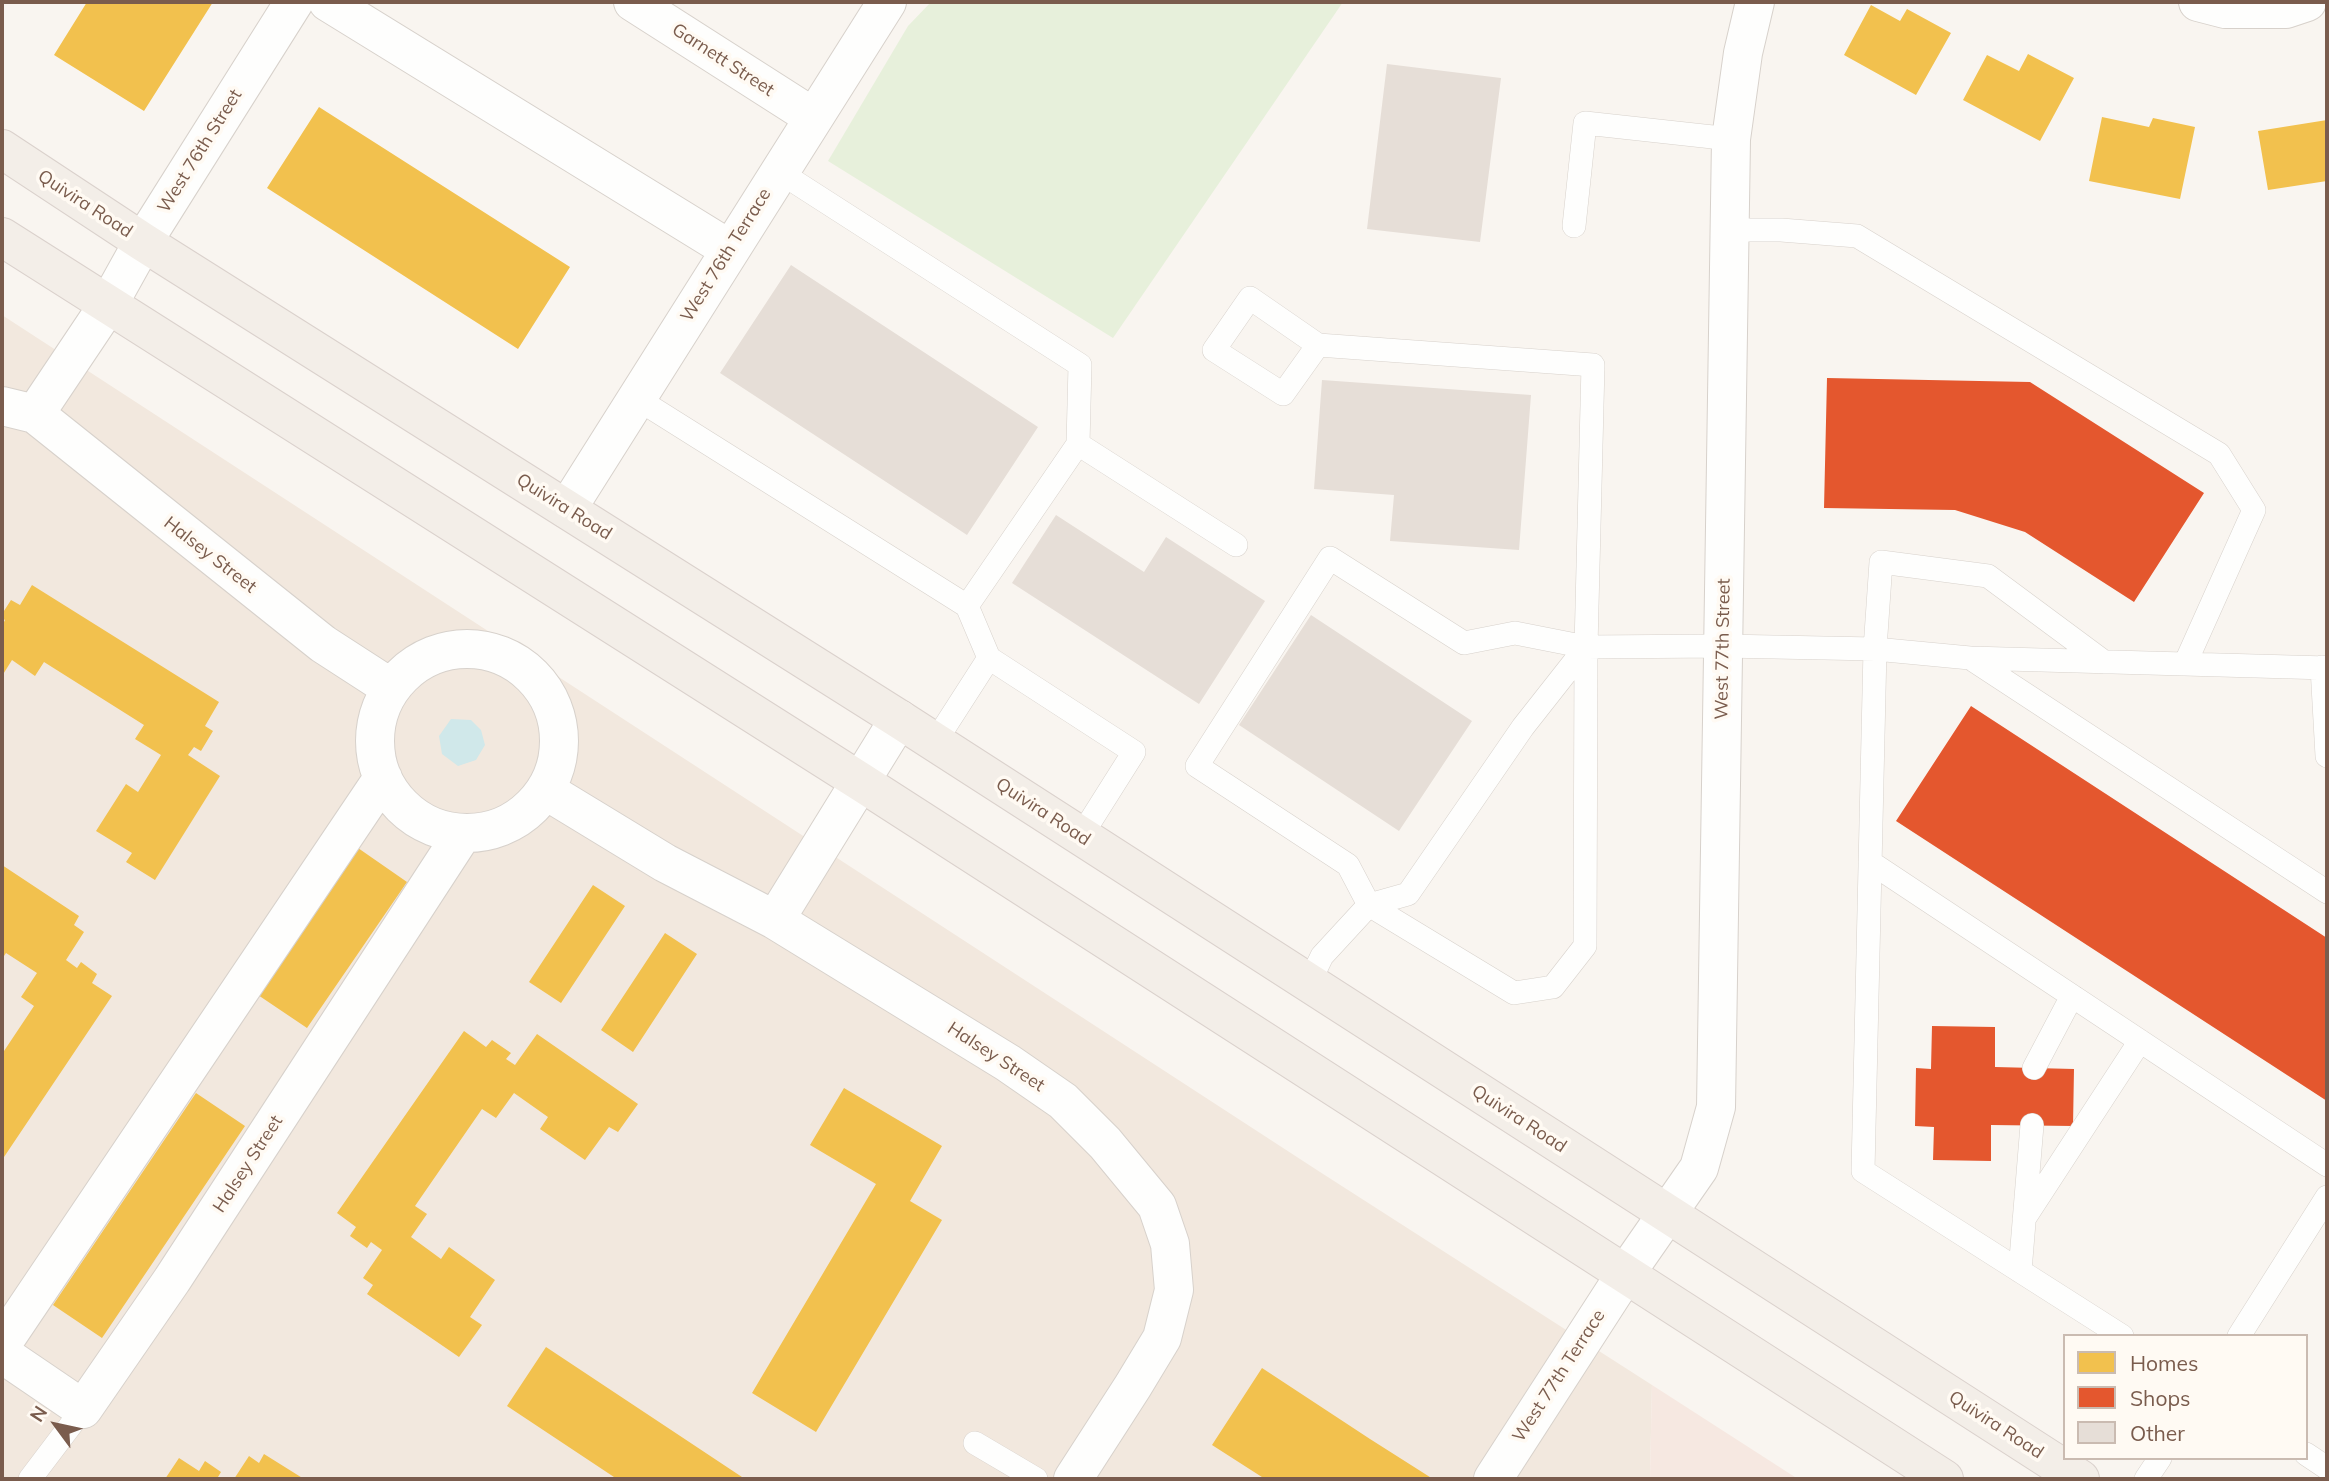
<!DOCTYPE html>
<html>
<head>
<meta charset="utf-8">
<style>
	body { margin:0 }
	#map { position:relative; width:2329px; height:1481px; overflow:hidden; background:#f9f5f0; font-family:Mulish,sans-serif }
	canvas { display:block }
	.frame { position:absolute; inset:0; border:4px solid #7a5c4d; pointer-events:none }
	.legend { position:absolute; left:2063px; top:1334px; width:245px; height:126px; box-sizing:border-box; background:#fffaf3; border:2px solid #cabbb1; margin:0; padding:9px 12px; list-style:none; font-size:21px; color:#7a5c4d }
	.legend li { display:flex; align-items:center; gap:14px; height:35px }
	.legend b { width:35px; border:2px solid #cabbb1 }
	.north { position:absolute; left:21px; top:1390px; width:70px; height:70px; -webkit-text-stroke:5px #fffaf3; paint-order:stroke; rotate:303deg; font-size:19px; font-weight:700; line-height:28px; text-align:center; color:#7a5c4d }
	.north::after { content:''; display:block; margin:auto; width:24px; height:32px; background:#7a5c4d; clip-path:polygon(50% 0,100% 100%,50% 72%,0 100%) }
</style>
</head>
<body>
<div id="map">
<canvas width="2329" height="1481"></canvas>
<div class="frame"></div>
<ul class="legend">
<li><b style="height:19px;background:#f2c14e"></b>Homes</li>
<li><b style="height:19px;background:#e4572e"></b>Shops</li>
<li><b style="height:19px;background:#e6ded7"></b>Other</li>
</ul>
<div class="north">N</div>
</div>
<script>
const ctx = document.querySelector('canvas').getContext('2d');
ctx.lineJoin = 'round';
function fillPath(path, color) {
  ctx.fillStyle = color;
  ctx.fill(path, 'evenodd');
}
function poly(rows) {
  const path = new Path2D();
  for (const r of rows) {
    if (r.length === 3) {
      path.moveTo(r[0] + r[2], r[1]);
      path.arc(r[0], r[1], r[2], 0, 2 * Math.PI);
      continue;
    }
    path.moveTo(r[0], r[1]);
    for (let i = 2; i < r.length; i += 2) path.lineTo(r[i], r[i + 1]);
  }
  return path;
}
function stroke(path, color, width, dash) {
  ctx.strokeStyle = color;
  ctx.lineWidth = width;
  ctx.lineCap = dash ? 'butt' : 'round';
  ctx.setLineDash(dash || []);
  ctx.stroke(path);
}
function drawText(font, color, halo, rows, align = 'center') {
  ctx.font = font + ' Mulish,sans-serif';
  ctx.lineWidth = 7;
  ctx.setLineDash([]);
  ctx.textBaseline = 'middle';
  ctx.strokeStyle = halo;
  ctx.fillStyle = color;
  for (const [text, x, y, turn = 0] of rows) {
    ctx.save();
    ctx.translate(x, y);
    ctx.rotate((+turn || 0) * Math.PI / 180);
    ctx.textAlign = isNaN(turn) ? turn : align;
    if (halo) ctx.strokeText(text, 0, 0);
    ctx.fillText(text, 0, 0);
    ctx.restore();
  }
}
fillPath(poly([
	[2,315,1320,1172,1652,1385,1650,1479,2,1479]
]), '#f2e8de');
fillPath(poly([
	[1652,1385,1798,1479,1650,1479]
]), '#f6e8e1');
fillPath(poly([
	[931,2,1343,2,1113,338,828,161,908,26]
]), '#e7f0db');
fillPath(poly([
	[451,719,471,720,481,730,485,745,476,760,458,766,442,754,439,736]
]), '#d0e8ea');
fillPath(poly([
	[87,2,213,2,144,111,54,55],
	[1871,5,1900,21,1907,9,1951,33,1916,95,1844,55],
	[2028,54,2074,78,2040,141,1963,100,1987,55,2019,71],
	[319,107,570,267,518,349,267,188],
	[2102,117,2149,127,2153,118,2195,127,2180,199,2089,181],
	[2327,120,2327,181,2268,190,2258,131],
	[32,585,219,702,205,726,213,731,201,751,194,747,188,755,220,776,155,880,126,862,132,853,96,831,126,784,138,792,161,755,135,739,144,725,44,662,35,676,12,660,2,676,2,626,5,620,2,618,2,614,11,600,20,605],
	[358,848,407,882,307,1028,258,995],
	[2,865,79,916,74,925,84,932,66,960,77,968,81,962,97,974,92,983,112,996,2,1160,2,1054,34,1006,21,997,37,973,6,953,2,959],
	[593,885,625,906,561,1003,529,982],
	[665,933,697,954,633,1052,601,1030],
	[464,1031,486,1047,492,1040,511,1053,506,1059,515,1065,537,1034,638,1104,618,1132,609,1127,585,1160,540,1129,548,1117,514,1093,496,1118,482,1109,415,1206,427,1214,411,1237,441,1259,449,1247,495,1280,470,1317,482,1325,459,1357,367,1294,373,1285,363,1278,382,1250,371,1242,367,1248,350,1236,356,1227,337,1213],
	[844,1088,942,1146,910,1201,942,1220,816,1432,752,1393,876,1184,810,1145],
	[196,1093,245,1126,102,1338,53,1305],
	[546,1347,745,1479,617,1479,507,1406],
	[1262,1368,1370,1439,1433,1479,1265,1479,1212,1445],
	[264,1454,304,1479,234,1479,249,1456,259,1463],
	[179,1458,199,1471,205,1461,221,1472,218,1477,221,1479,165,1479]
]), '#f2c14e');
fillPath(poly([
	[1827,378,2030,382,2204,493,2134,602,2025,532,1955,510,1824,508],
	[1971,706,2327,938,2327,1101,1896,821],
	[1932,1026,1995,1027,1995,1067,2074,1069,2073,1126,1991,1125,1991,1161,1933,1160,1934,1127,1915,1126,1916,1068,1931,1069]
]), '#e4572e');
fillPath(poly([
	[1387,64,1501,78,1480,242,1367,229],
	[791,265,1038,427,967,535,720,373],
	[1322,380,1531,395,1519,550,1390,541,1394,495,1314,489],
	[1056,515,1144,572,1166,537,1265,601,1199,704,1012,583],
	[1311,615,1472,721,1399,831,1239,725]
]), '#e6ded7');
const lane = poly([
	[778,171,1080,365,1078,444,967,606],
	[1574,226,1585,123,1731,139],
	[1730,230,1781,230,1857,236,2219,454,2254,510,2185,664],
	[1318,345,1250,298,1214,350,1283,394,1318,345,1593,365,1586,647,1585,946,1553,987,1514,993,1369,905],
	[636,398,967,606,989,658,1134,752,1081,836],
	[1078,444,1236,545],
	[1970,658,2327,668],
	[2104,662,1988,576,1881,562,1875,649,1970,658,2327,892],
	[2322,667,2327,756],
	[935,742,989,658],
	[1870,862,2327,1165],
	[1369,905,1408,894,1523,727,1586,647],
	[1309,983,1322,956,1369,905,1348,865,1197,766,1330,558,1464,643,1515,633,1586,647,1723,646,1875,649,1863,1171,2122,1336],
	[2034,1068,2072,996],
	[2024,1219,2140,1041],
	[2020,1271,2032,1125],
	[2239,1336,2327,1197],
	[975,1443,1036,1479],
	[2306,1454,2327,1468],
	[30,1479,83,1409],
	[2146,1479,2160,1458]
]);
const street = poly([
	[328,2,729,249],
	[633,2,813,117],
	[2198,2,2225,9,2286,9,2307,2],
	[2,406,35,414,323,644,391,688],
	[35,414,108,305,143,242,294,2],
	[567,509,887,2],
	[467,741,92],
	[545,790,665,863,775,920,1008,1063,1063,1101,1105,1143,1157,1206,1170,1244,1174,1290,1162,1338,1133,1386,1073,1479],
	[775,920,899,719],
	[2,1344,383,778],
	[2,1354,83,1409,172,1280,463,833],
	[1493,1479,1626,1273,1699,1168,1716,1107,1731,139,1743,53,1755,2]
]);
const primary = poly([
	[2,149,143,242,899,719,2080,1479],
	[2,237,861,782,1944,1479]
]);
stroke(lane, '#d7d1cb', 24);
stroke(street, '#d7d1cb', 40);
stroke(primary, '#dad1cc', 40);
stroke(lane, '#fefefd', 23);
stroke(street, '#fefefd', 38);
stroke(primary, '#f3eee8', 38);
drawText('18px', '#7a5c4d', '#fffaf3', [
	["Garnett Street",723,60,33],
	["West 76th Street",200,151,-58],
	["Quivira Road",85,204,33],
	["West 76th Terrace",726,255,-58],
	["Quivira Road",564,507,32],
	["Halsey Street",210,555,38],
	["West 77th Street",1723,649,-89],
	["Quivira Road",1043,812,33],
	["Halsey Street",996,1057,33],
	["Quivira Road",1519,1119,33],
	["Halsey Street",248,1164,-57],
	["West 77th Terrace",1559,1376,-57],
	["Quivira Road",1996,1425,33]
]);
</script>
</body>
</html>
